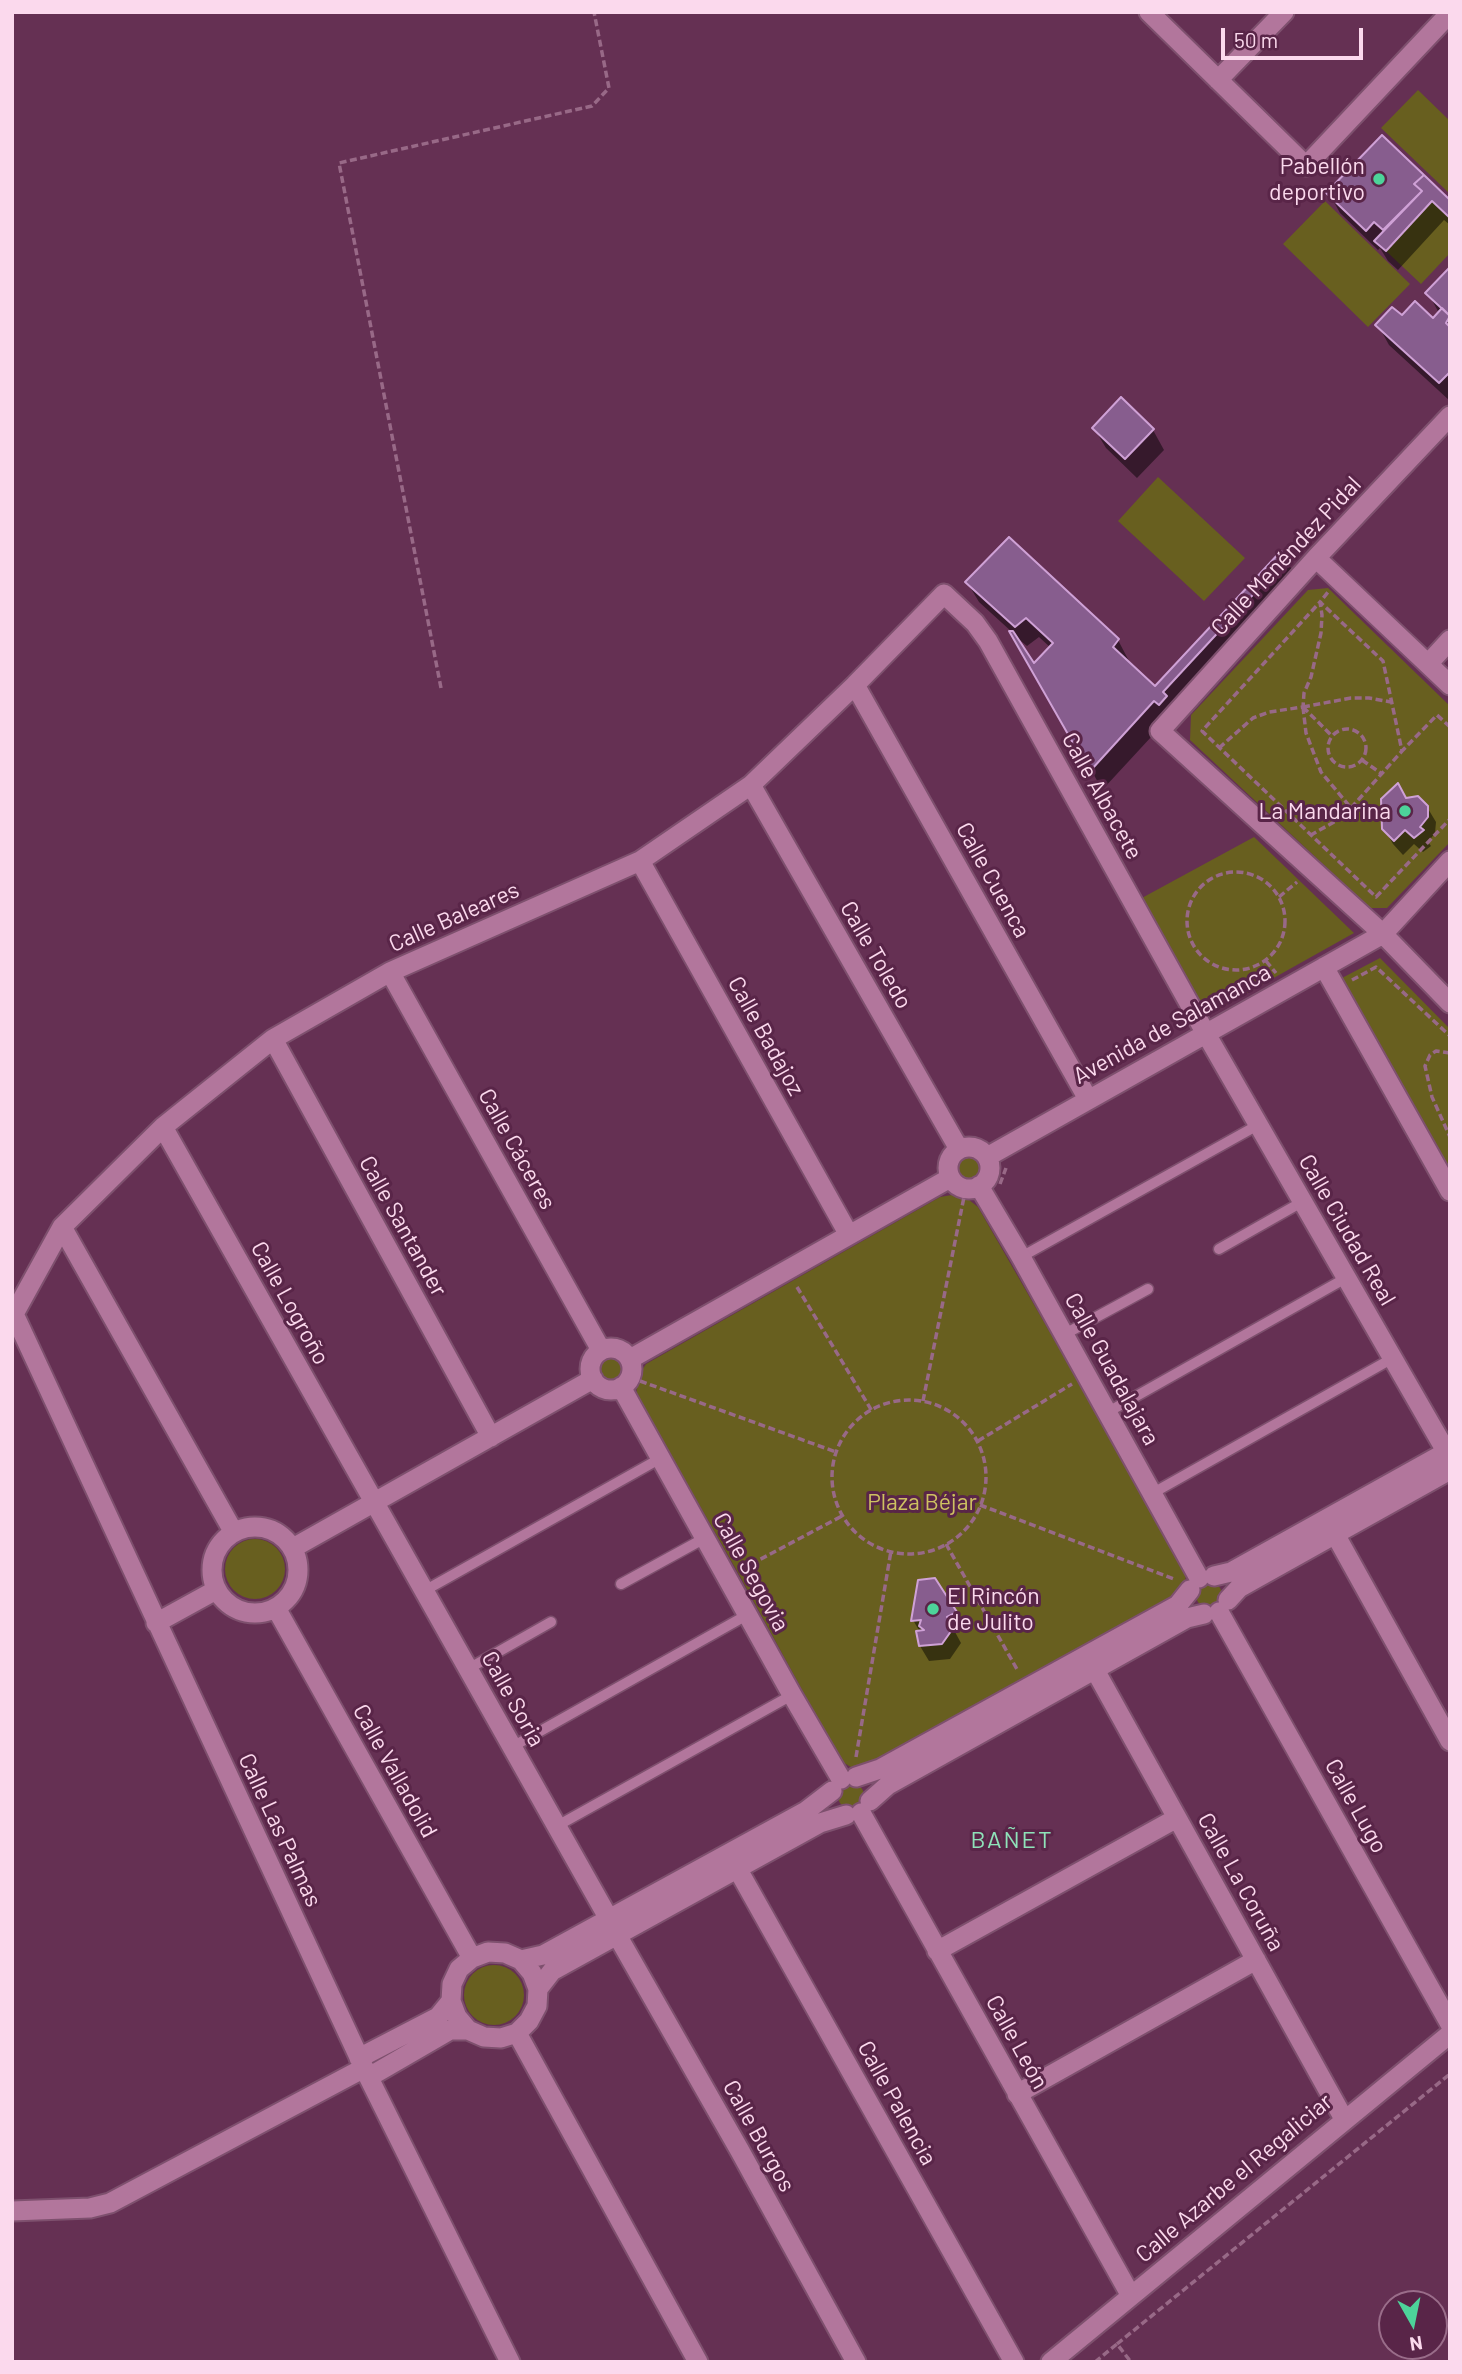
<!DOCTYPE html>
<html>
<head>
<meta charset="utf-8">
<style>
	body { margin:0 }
	#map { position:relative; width:1462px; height:2374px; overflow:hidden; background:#653053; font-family:Barlow,sans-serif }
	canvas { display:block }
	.frame { position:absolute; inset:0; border:14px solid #fbd9ed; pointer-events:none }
	.north { position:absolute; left:1378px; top:2290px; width:70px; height:70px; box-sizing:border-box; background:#592548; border:2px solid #9a6d8a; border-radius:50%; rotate:171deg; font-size:19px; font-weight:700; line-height:28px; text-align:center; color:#fbd9ed }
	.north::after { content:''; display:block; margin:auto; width:24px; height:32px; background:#4dd39a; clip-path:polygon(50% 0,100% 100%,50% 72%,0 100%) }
	.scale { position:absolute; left:1221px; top:28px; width:142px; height:32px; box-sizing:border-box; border:4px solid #fbd9ed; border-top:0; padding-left:9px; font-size:21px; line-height:24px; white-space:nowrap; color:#fbd9ed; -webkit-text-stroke:5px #592548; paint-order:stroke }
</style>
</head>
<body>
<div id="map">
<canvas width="1462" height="2374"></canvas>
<div class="frame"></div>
<div class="north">N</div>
<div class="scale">50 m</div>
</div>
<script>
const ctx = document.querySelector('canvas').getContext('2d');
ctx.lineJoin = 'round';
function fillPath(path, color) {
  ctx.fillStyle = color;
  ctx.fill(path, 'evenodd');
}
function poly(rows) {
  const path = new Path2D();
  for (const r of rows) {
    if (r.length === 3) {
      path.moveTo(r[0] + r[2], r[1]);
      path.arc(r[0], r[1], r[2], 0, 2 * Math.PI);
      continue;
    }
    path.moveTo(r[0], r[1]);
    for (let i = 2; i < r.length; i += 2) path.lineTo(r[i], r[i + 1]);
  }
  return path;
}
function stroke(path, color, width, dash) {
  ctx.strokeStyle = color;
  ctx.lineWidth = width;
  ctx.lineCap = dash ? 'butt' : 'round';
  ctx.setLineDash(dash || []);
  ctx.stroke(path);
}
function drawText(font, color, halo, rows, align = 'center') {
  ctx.font = font + ' Barlow,sans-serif';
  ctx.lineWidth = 6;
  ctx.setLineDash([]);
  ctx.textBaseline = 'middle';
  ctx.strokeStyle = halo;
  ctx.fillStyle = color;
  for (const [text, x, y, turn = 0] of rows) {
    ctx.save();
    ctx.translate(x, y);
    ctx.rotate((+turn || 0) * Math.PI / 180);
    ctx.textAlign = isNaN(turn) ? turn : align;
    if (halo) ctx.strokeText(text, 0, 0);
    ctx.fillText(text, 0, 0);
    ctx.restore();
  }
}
fillPath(poly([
	[1418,90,1450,121,1450,194,1381,128],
	[1325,201,1410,284,1368,327,1283,244],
	[1432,201,1450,218,1450,253,1421,284,1386,251],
	[1158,477,1245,558,1204,601,1118,521],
	[1328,588,1450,706,1450,842,1387,908,1370,908,1190,740,1191,715,1308,590],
	[1254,837,1354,933,1204,1017,1140,899],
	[1380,958,1450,1029,1450,1173,1342,978],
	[969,1168,14],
	[952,1195,964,1196,978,1207,1184,1566,1186,1574,1185,1583,1176,1595,874,1763,854,1769,841,1761,737,1571,637,1396,636,1379,646,1364,940,1197],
	[611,1369,14],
	[255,1569,30],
	[1209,1595,13],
	[851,1796,13],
	[494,1995,30]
]), '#685f1f');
fillPath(poly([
	[1382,138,1450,202,1450,225,1444,220,1398,270,1388,261,1380,248,1378,250,1340,213,1329,193],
	[1450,270,1450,401,1389,345,1378,325,1402,318,1433,321,1439,313,1428,293],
	[1094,428,1153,430,1164,450,1137,478,1106,448],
	[1286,559,1297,579,1104,788,1099,784,1013,633,979,602,967,582,1118,640,1129,661,1128,663,1155,689],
	[1016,637,1027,646,1039,637,1051,648,1034,666],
	[1406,800,1427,807,1436,822,1435,833,1428,842,1431,846,1423,852,1414,844,1403,855,1393,844,1384,829],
	[934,1580,964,1628,955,1632,961,1643,950,1659,929,1661,920,1646,920,1632,913,1620]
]), '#0007');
const building = poly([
	[1382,135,1424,175,1414,184,1422,191,1383,230,1374,222,1366,231,1326,193,1382,135],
	[1424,175,1450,200,1450,218,1432,201,1386,251,1374,241,1422,191,1414,184,1424,175],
	[1450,267,1450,316,1425,293,1450,267],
	[1415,301,1433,318,1442,308,1450,316,1446,323,1450,327,1450,372,1439,383,1375,325,1392,307,1402,315,1415,301],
	[1121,397,1154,429,1125,459,1092,428,1121,397],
	[1009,537,1119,639,1113,647,1155,686,1281,551,1287,558,1163,692,1167,696,1159,705,1154,701,1092,769,1085,764,1009,631,1013,631,1034,663,1053,643,1026,618,1015,627,965,582,1009,537],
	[1398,783,1406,798,1418,796,1428,806,1428,817,1420,827,1424,830,1414,838,1405,830,1394,841,1382,829,1381,799,1398,783],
	[935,1578,957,1612,947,1617,954,1627,942,1644,919,1646,916,1631,924,1630,919,1626,921,1620,911,1621,918,1580,935,1578]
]);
fillPath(building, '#875d8e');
stroke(building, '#cfa1d6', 2);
const service = poly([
	[1219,1249,1302,1202],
	[1021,1257,1258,1125],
	[1065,1334,1148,1289],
	[1108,1412,1346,1278],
	[1153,1493,1393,1358],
	[621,1584,705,1538],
	[424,1591,661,1458],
	[468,1669,551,1622],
	[512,1747,747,1615],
	[557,1826,792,1695]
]);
const minor = poly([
	[1149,12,1306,166,1450,13],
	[1218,80,1284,12],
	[1450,416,1316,558,1160,731,1383,934,1450,1003],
	[1316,558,1450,685],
	[1428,664,1450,640],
	[855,685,1088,1099],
	[751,785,959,1149],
	[640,861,849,1235],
	[1324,967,1450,1191],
	[390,972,601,1350],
	[273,1039,491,1437],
	[163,1127,609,1919],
	[969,1168,21],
	[987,1157,1383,934,1450,861],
	[979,1186,1021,1257,1199,1578],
	[62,1227,233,1531],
	[611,1369,21],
	[630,1359,950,1178],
	[621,1387,792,1695,841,1779],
	[255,1570,43],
	[1335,1534,1450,1741],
	[293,1548,593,1379],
	[1214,1576,1231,1572,1450,1450],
	[1228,1600,1239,1588,1255,1579,1450,1470],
	[276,1608,472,1958],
	[1219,1612,1450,2024],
	[156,1623,216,1590],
	[1095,1670,1344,2119],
	[856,1777,880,1769,1178,1605,1190,1590],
	[870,1801,888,1785,1187,1618,1204,1614],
	[861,1813,1131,2296],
	[737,1868,1014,2362],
	[617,1935,740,2151,856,2362],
	[937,1951,1177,1818],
	[521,1960,543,1955,806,1811,832,1791],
	[538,1989,552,1971,820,1823,846,1815],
	[517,2033,698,2362],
	[359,2058,438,2017,451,2001],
	[369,2077,450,2030,468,2030,484,2037,501,2038,517,2033,529,2021,537,2006,538,1989,532,1973,521,1960,505,1953,488,1952,472,1958,459,1969,452,1984,451,2001,457,2017,468,2030],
	[1017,2094,1256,1960],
	[12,2211,90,2208,110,2203,364,2068],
	[510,2362,364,2068,14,1314,62,1227,163,1127,273,1039,390,972,640,861,751,785,855,685,944,594,975,623,988,641,1205,1032,1446,1451],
	[1051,2362,1450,2034]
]);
stroke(service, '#7e506e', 13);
stroke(minor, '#7e506e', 23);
stroke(poly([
	[441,688,339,163,592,106,609,88,594,12],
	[1303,707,1306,733,1321,772,1351,808,1341,818,1311,835],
	[1303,707,1351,698,1369,698,1391,702],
	[1303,707,1332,736],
	[1450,727,1437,715,1402,751,1383,661,1320,602,1202,731,1376,897,1450,819],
	[1347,748,19],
	[1219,748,1253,718,1269,712,1303,707,1304,693,1311,677,1321,633,1322,615,1320,602,1328,592],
	[1362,760,1382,774],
	[1351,808,1402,751],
	[1236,921,49],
	[1279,897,1297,882],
	[1266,961,1276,973],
	[1352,980,1376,967,1450,1036],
	[1450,1053,1436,1051,1430,1055,1425,1066,1432,1097,1450,1137],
	[1000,1184,1006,1168],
	[797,1287,872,1411],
	[640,1381,836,1452],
	[909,1477,77],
	[923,1401,964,1197],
	[978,1441,1072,1384],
	[980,1505,1174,1579],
	[946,1544,1018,1671],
	[742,1569,842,1516],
	[856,1757,891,1551],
	[1117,2344,1450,2074],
	[1095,2362,1117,2344,1131,2362]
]), '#986987', 3.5, [7, 3.5]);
stroke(service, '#b2769c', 10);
stroke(minor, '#b2769c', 19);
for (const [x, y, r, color] of [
	[1379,179,7,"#4dd39a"],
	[1405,811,7,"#4dd39a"],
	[933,1609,7,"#4dd39a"]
]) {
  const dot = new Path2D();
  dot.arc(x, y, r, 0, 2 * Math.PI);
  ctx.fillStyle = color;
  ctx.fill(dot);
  stroke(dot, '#592548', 2.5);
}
drawText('23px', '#fbd9ed', '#592548', [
	["Pabellón",1365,166],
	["deportivo",1365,192],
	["La Mandarina",1391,811],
	["El Rincón",947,1596,"left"],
	["de Julito",947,1622,"left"]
], 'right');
drawText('23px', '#fbd9ed', '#592548', [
	["Calle Menéndez Pidal",1286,556,-47],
	["Calle Albacete",1102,796,61],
	["Calle Cuenca",993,880,61],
	["Calle Baleares",454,917,-24],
	["Calle Toledo",876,955,60],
	["Avenida de Salamanca",1172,1024,-29],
	["Calle Badajoz",766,1036,61],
	["Calle Cáceres",517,1149,61],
	["Calle Santander",403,1226,61],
	["Calle Ciudad Real",1347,1230,60],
	["Calle Logroño",290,1303,61],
	["Calle Guadalajara",1112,1369,61],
	["Calle Segovia",751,1572,61],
	["Calle Soria",513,1699,61],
	["Calle Valladolid",395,1771,61],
	["Calle Lugo",1356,1806,61],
	["Calle Las Palmas",280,1830,65],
	["Calle La Coruña",1241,1882,61],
	["Calle León",1017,2042,61],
	["Calle Palencia",897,2103,61],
	["Calle Burgos",759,2136,61],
	["Calle Azarbe el Regaliciar",1234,2178,-40]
]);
drawText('23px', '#cec161', '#592548', [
	["Plaza Béjar",922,1502]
]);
ctx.letterSpacing = '2px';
drawText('24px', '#8fe2b9', '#592548', [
	["BAÑET",1012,1840]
]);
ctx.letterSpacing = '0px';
</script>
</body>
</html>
